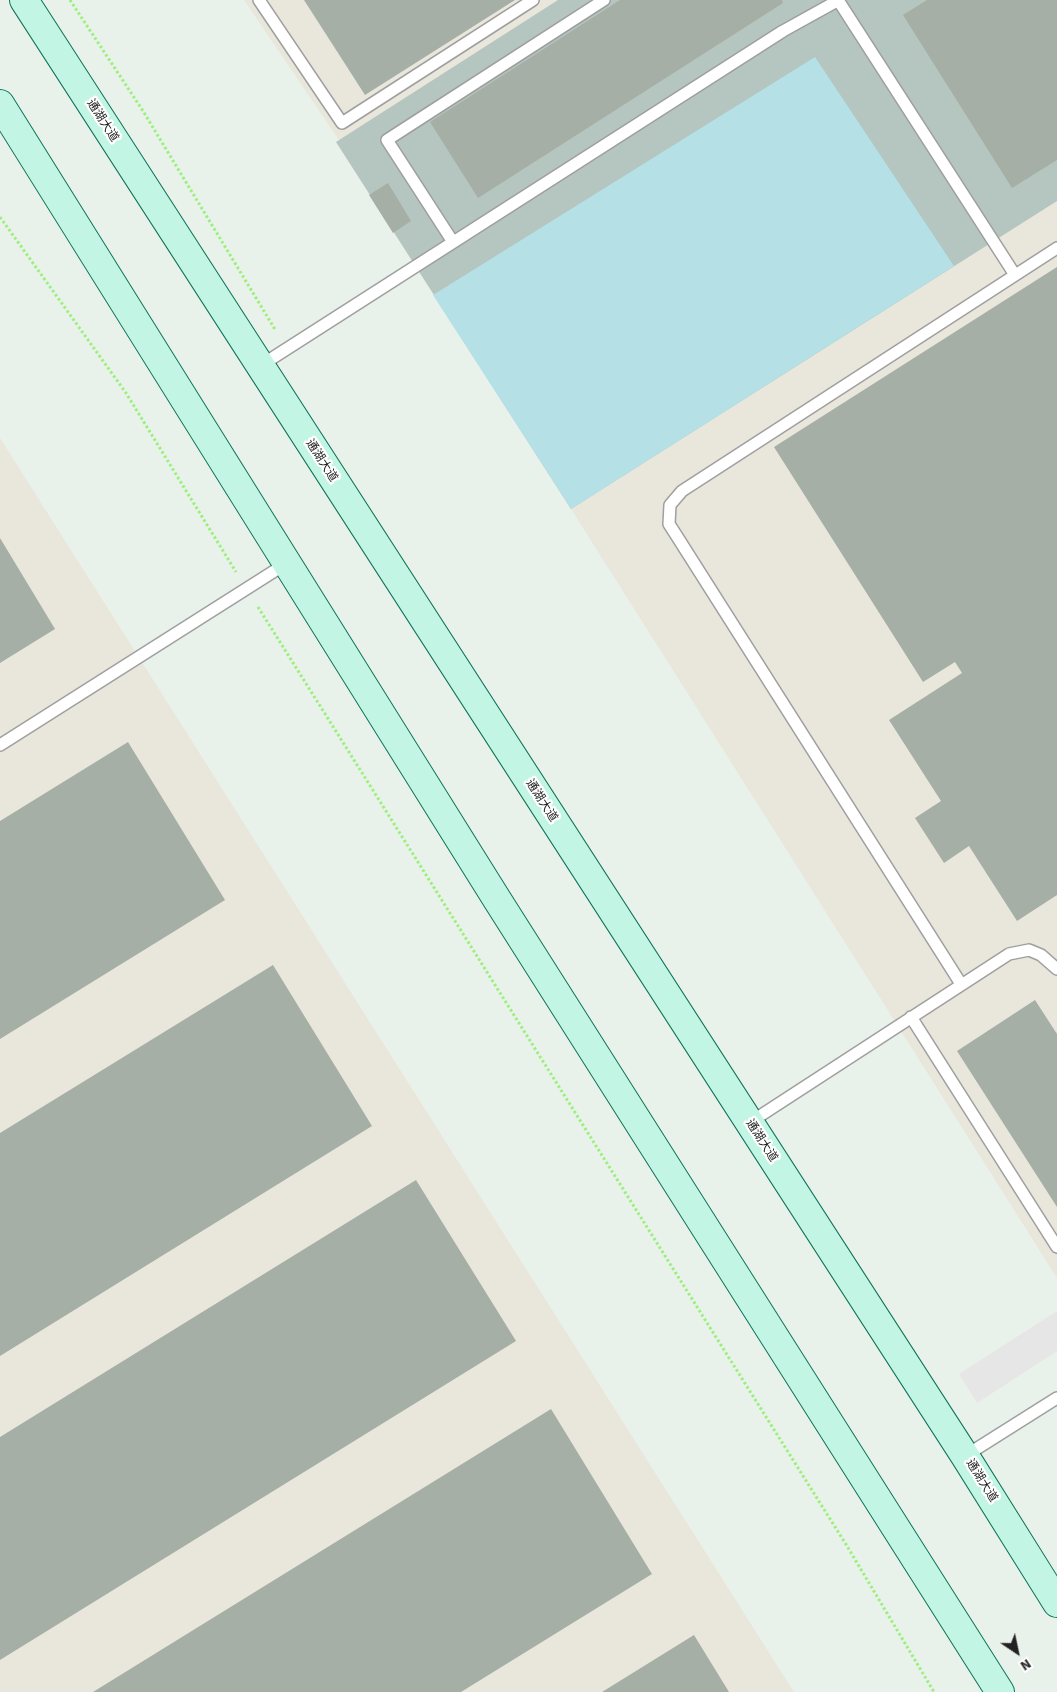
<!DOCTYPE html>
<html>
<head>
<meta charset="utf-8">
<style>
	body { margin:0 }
	#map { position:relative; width:1057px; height:1692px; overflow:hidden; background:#e9f1eb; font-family:"Source Sans 3",sans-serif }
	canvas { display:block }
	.north { position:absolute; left:992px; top:1627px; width:50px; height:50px; -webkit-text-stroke:4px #fff; paint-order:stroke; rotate:146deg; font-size:14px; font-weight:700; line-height:20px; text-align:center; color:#222 }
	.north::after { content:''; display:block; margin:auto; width:18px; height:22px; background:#222; clip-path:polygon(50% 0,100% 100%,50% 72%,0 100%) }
</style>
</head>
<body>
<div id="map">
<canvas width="1057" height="1692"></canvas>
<div class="north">N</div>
</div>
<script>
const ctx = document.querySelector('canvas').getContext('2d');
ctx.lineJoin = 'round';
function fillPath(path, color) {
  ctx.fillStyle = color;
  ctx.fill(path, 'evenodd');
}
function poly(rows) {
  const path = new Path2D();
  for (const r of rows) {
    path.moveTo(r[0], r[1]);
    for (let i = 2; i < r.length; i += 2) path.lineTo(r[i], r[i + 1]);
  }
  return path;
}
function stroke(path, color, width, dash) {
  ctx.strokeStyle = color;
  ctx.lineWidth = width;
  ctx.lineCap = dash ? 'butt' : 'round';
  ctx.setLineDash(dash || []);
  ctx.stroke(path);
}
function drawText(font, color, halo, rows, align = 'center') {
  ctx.font = font + ' "Source Sans 3","Noto Sans SC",sans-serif';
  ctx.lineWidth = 4.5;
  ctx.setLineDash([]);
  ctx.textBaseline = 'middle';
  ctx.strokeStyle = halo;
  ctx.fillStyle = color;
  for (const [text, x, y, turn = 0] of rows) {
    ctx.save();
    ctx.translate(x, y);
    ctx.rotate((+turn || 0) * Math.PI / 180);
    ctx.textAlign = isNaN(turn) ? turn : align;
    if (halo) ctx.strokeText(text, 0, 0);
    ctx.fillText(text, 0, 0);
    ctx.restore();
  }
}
fillPath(poly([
	[244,0,566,0,343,146],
	[1057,200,1057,1278,571,509],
	[0,438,794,1692,0,1692]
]), '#e9e7dc');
fillPath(poly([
	[558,0,1057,0,1057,201,571,509,336,142]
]), '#b5c5bf');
fillPath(poly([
	[815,57,954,266,571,509,433,295]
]), '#b4e0e6');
fillPath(poly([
	[1057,1311,1057,1351,977,1403,959,1374]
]), '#e6e6e6');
fillPath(poly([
	[304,0,515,0,365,95],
	[620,0,782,0,783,3,478,198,430,122],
	[927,0,1057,0,1057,160,1012,188,903,15],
	[388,183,411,221,393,233,369,195],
	[1057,267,1057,895,1017,921,969,846,944,863,915,818,941,801,889,720,962,673,955,662,923,682,774,447],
	[0,538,55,629,0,663],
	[128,742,225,900,0,1039,0,821],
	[273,965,372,1126,0,1356,0,1133],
	[1035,1000,1057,1034,1057,1207,957,1051],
	[416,1180,516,1341,0,1660,0,1437],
	[551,1409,652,1574,461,1692,93,1692],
	[694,1635,729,1692,602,1692]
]), '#a5afa6');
const lane = poly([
	[259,0,342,123,533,0],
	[838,0,1015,275],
	[453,242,387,140,604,0],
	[260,366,783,31,839,0],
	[0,745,287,563],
	[961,984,678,538,669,524,670,505,682,491,1057,248],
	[911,1017,1057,1247],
	[749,1123,1009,954,1029,950,1041,955,1057,969],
	[965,1456,1057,1398]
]);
const secondary = poly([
	[24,0,965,1456,1057,1603],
	[0,104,498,901,1000,1692]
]);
stroke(lane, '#9f9f9f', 14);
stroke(secondary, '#0e7358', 30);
stroke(poly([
	[70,0,143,111,276,331],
	[0,217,126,393,236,572],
	[258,607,847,1546,934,1692]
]), '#9bf07b', 3, [2.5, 2.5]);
stroke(lane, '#fff', 11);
stroke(secondary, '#c3f5e5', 28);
drawText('12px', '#222', '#fff', [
	["通湖大道",102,121,57],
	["通湖大道",321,461,57],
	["通湖大道",541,801,57],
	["通湖大道",761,1141,57],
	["通湖大道",981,1481,58]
]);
</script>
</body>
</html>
